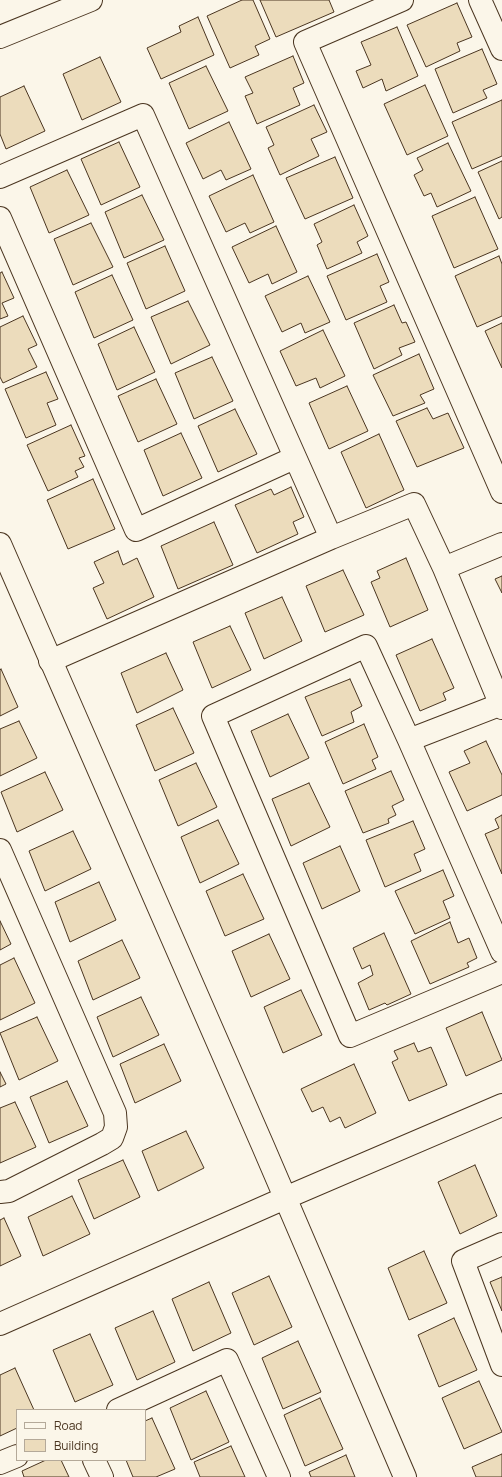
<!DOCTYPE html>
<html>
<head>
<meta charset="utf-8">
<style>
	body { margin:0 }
	#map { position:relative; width:502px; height:1477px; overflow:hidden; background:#fbf6e9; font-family:Manrope,sans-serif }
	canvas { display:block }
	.legend { position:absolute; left:16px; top:1409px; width:130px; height:52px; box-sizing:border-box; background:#fbf6e9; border:1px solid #b4a999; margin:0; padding:5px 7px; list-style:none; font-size:12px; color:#4a3520 }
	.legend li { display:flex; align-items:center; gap:8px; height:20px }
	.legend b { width:20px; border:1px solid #b4a999 }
</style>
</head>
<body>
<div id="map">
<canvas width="502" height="1477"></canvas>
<ul class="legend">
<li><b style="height:5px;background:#fbf6e9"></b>Road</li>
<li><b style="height:11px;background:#ecdcbc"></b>Building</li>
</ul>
</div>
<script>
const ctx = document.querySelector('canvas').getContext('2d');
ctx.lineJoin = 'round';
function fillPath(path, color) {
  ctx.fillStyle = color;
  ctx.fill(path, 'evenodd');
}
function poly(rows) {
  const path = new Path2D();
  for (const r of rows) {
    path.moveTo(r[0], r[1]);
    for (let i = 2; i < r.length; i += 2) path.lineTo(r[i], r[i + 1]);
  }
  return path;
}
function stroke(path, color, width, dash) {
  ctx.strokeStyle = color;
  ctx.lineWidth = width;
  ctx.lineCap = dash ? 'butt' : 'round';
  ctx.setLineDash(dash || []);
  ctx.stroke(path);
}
const building = poly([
	[242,0,253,0,270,39,255,46,259,55,230,68,207,16,242,0],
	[260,0,329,0,334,12,276,37,260,0],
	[457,3,472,37,457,43,460,51,426,67,407,25,457,3],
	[198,17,214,55,161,79,147,48,181,32,179,26,198,17],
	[397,27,418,76,386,91,382,79,363,88,356,71,371,65,361,42,397,27],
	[482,49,497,84,483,90,487,98,453,113,435,69,482,49],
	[293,56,304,83,293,88,300,105,257,124,245,96,253,93,245,77,293,56],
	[100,57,121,102,82,120,63,74,100,57],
	[206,66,228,111,189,129,169,83,206,66],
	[425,85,448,136,407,155,384,104,425,85],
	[24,86,45,131,6,149,0,134,0,97,24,86],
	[502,100,502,156,472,169,452,122,502,100],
	[314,105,327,132,311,139,319,156,280,175,268,148,274,145,266,127,314,105],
	[229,122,251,169,226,180,221,170,203,179,186,143,229,122],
	[119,142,140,187,101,205,81,159,119,142],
	[448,143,471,191,437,207,431,193,424,196,414,175,423,170,417,158,448,143],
	[335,157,353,198,305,219,286,178,335,157],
	[502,161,502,217,499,219,478,172,502,161],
	[67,170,89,215,49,233,30,187,67,170],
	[253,175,274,222,250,233,245,223,226,232,209,196,253,175],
	[142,195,164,240,124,258,105,212,142,195],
	[475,197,498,249,454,268,432,216,475,197],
	[354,205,368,236,357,242,362,253,327,269,317,245,322,242,314,224,354,205],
	[91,223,113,267,73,285,54,239,91,223],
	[276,226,297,272,272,284,268,274,249,283,232,247,276,226],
	[165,246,185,291,146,309,127,263,165,246],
	[377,254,389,282,380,286,387,302,346,320,327,276,377,254],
	[499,256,502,264,502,316,477,327,455,276,499,256],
	[2,272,14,298,2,303,8,316,0,319,0,273,2,272],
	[112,275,133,320,94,338,75,292,112,275],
	[308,276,330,322,305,333,301,323,282,332,265,296,308,276],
	[188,301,210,345,171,364,151,317,188,301],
	[394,305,402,323,406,322,415,342,399,348,402,355,374,369,354,323,394,305],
	[23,316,37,345,28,349,37,367,3,383,0,377,0,327,23,316],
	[502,323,502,368,485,331,502,323],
	[134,327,155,372,117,390,98,344,134,327],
	[323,330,345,376,320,388,316,378,296,386,280,351,323,330],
	[419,354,434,389,420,395,425,403,393,416,373,375,419,354],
	[212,357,233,401,194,419,175,373,212,357],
	[46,372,58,399,47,403,56,425,26,438,5,389,46,372],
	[156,379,177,424,138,442,118,396,156,379],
	[347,386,368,431,329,449,309,403,347,386],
	[427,408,433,419,448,413,464,448,417,467,396,421,427,408],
	[235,409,257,454,218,472,198,426,235,409],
	[71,425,85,456,79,458,84,467,75,471,78,477,48,491,27,445,71,425],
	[181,433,202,478,163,496,144,450,181,433],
	[379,434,404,490,366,508,341,452,379,434],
	[93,479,115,529,68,549,47,500,93,479],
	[291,487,304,517,293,522,298,534,257,553,235,505,271,489,274,495,291,487],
	[214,522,233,565,178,589,161,546,214,522],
	[118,551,123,565,137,558,154,597,107,619,93,588,104,583,94,562,118,551],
	[406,558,428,610,390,627,371,582,380,578,377,571,406,558],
	[343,570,364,615,325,632,306,586,343,570],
	[502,576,502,593,495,579,502,576],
	[282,597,302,641,264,659,245,613,282,597],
	[230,626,251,670,212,688,193,642,230,626],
	[432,639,454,688,443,693,446,700,420,711,396,655,432,639],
	[166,653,183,690,137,713,121,673,166,653],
	[1,669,18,707,0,716,0,670,1,669],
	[350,679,362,706,351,712,354,722,322,736,305,697,350,679],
	[173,708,194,753,155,771,136,725,173,708],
	[288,714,309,758,270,777,251,731,288,714],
	[19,721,37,758,0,776,0,729,19,721],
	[364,724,378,757,372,760,376,769,343,784,325,742,364,724],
	[486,741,502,775,502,795,467,811,449,772,470,763,464,751,486,741],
	[196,763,217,807,178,826,159,780,196,763],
	[391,771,404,800,392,806,396,815,388,819,389,823,363,833,345,791,391,771],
	[45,772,63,810,17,832,1,792,45,772],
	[309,783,330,827,291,846,272,799,309,783],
	[502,815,502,874,485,834,499,828,495,819,502,815],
	[218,820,239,864,200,883,181,837,218,820],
	[413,821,425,849,414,854,421,871,385,887,366,840,413,821],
	[73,831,91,869,45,891,29,851,73,831],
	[340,846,360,891,322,909,303,863,340,846],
	[443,870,454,896,443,901,450,918,415,934,395,891,443,870],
	[243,874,264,919,225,936,206,891,243,874],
	[99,882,116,920,70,942,55,902,99,882],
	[0,921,11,944,0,950,0,921],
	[450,922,458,943,469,938,477,958,467,963,469,967,430,984,411,941,450,922],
	[384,933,411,994,387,1005,385,1003,369,1010,358,983,373,975,370,965,362,969,353,948,384,933],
	[269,934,290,979,251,997,232,951,269,934],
	[122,940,140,978,93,1000,78,961,122,940],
	[14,958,35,1003,0,1020,0,965,14,958],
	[301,990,322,1035,283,1053,264,1007,301,990],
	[141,997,159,1035,113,1057,97,1017,141,997],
	[482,1012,502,1060,466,1076,446,1028,482,1012],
	[37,1017,58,1061,19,1080,0,1033,37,1017],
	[414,1043,418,1052,431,1047,447,1085,409,1101,392,1062,398,1059,394,1051,414,1043],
	[164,1044,181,1081,135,1103,120,1064,164,1044],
	[354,1064,376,1113,345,1128,340,1117,330,1122,323,1107,312,1112,301,1089,354,1064],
	[0,1072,6,1084,0,1087,0,1072],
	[67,1081,88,1126,49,1143,30,1097,67,1081],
	[15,1102,36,1147,0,1163,0,1108,15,1102],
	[186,1131,204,1168,158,1191,142,1151,186,1131],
	[123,1160,140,1197,94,1219,78,1180,123,1160],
	[475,1165,497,1216,460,1234,438,1182,475,1165],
	[72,1196,90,1234,43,1256,28,1217,72,1196],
	[4,1218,21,1256,0,1266,0,1220,4,1218],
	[424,1251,447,1303,409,1320,388,1268,424,1251],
	[269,1276,292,1327,254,1345,232,1293,269,1276],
	[502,1277,502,1311,490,1282,502,1277],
	[209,1282,231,1333,193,1351,172,1299,209,1282],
	[153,1311,175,1362,137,1380,115,1328,153,1311],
	[454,1318,477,1370,439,1387,418,1335,454,1318],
	[90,1334,113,1385,75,1402,53,1350,90,1334],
	[298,1341,321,1392,283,1409,262,1358,298,1341],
	[15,1368,34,1410,17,1410,17,1428,0,1436,0,1375,15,1368],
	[479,1381,502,1432,464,1449,442,1398,479,1381],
	[206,1391,229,1442,191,1460,170,1408,206,1391],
	[320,1398,343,1449,305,1466,284,1415,320,1398],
	[152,1418,175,1469,156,1477,133,1477,126,1460,145,1460,145,1421,152,1418],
	[231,1446,245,1477,200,1477,194,1462,231,1446],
	[502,1454,502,1477,476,1477,472,1467,502,1454],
	[346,1455,355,1477,311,1477,309,1472,346,1455],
	[46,1460,61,1460,69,1477,24,1477,22,1471,46,1460]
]);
fillPath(building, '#ecdcbc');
stroke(building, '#4a3520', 1);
const minor = poly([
	[402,0,305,42,502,492],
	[480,0,502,49],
	[0,177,143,115,331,538],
	[0,218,136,530,294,458],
	[444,568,502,544],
	[50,661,331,538,414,504,444,568,502,708],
	[409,740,502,704],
	[0,850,115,1113,116,1127,112,1138,102,1144,9,1191,0,1192],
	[502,952,409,740,366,646,213,716,350,1036,502,972],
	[502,1244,463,1261,502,1365],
	[118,1410,227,1360,279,1477],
	[94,1460,102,1477],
	[0,1463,17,1456]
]);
const tertiary = poly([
	[0,37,91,0],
	[0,544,263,1146,405,1477],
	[0,1324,285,1198,502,1105]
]);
stroke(minor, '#4a3520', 24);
stroke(tertiary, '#4a3520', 24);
stroke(minor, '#fbf6e9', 22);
stroke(tertiary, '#fbf6e9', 22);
</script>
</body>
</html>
